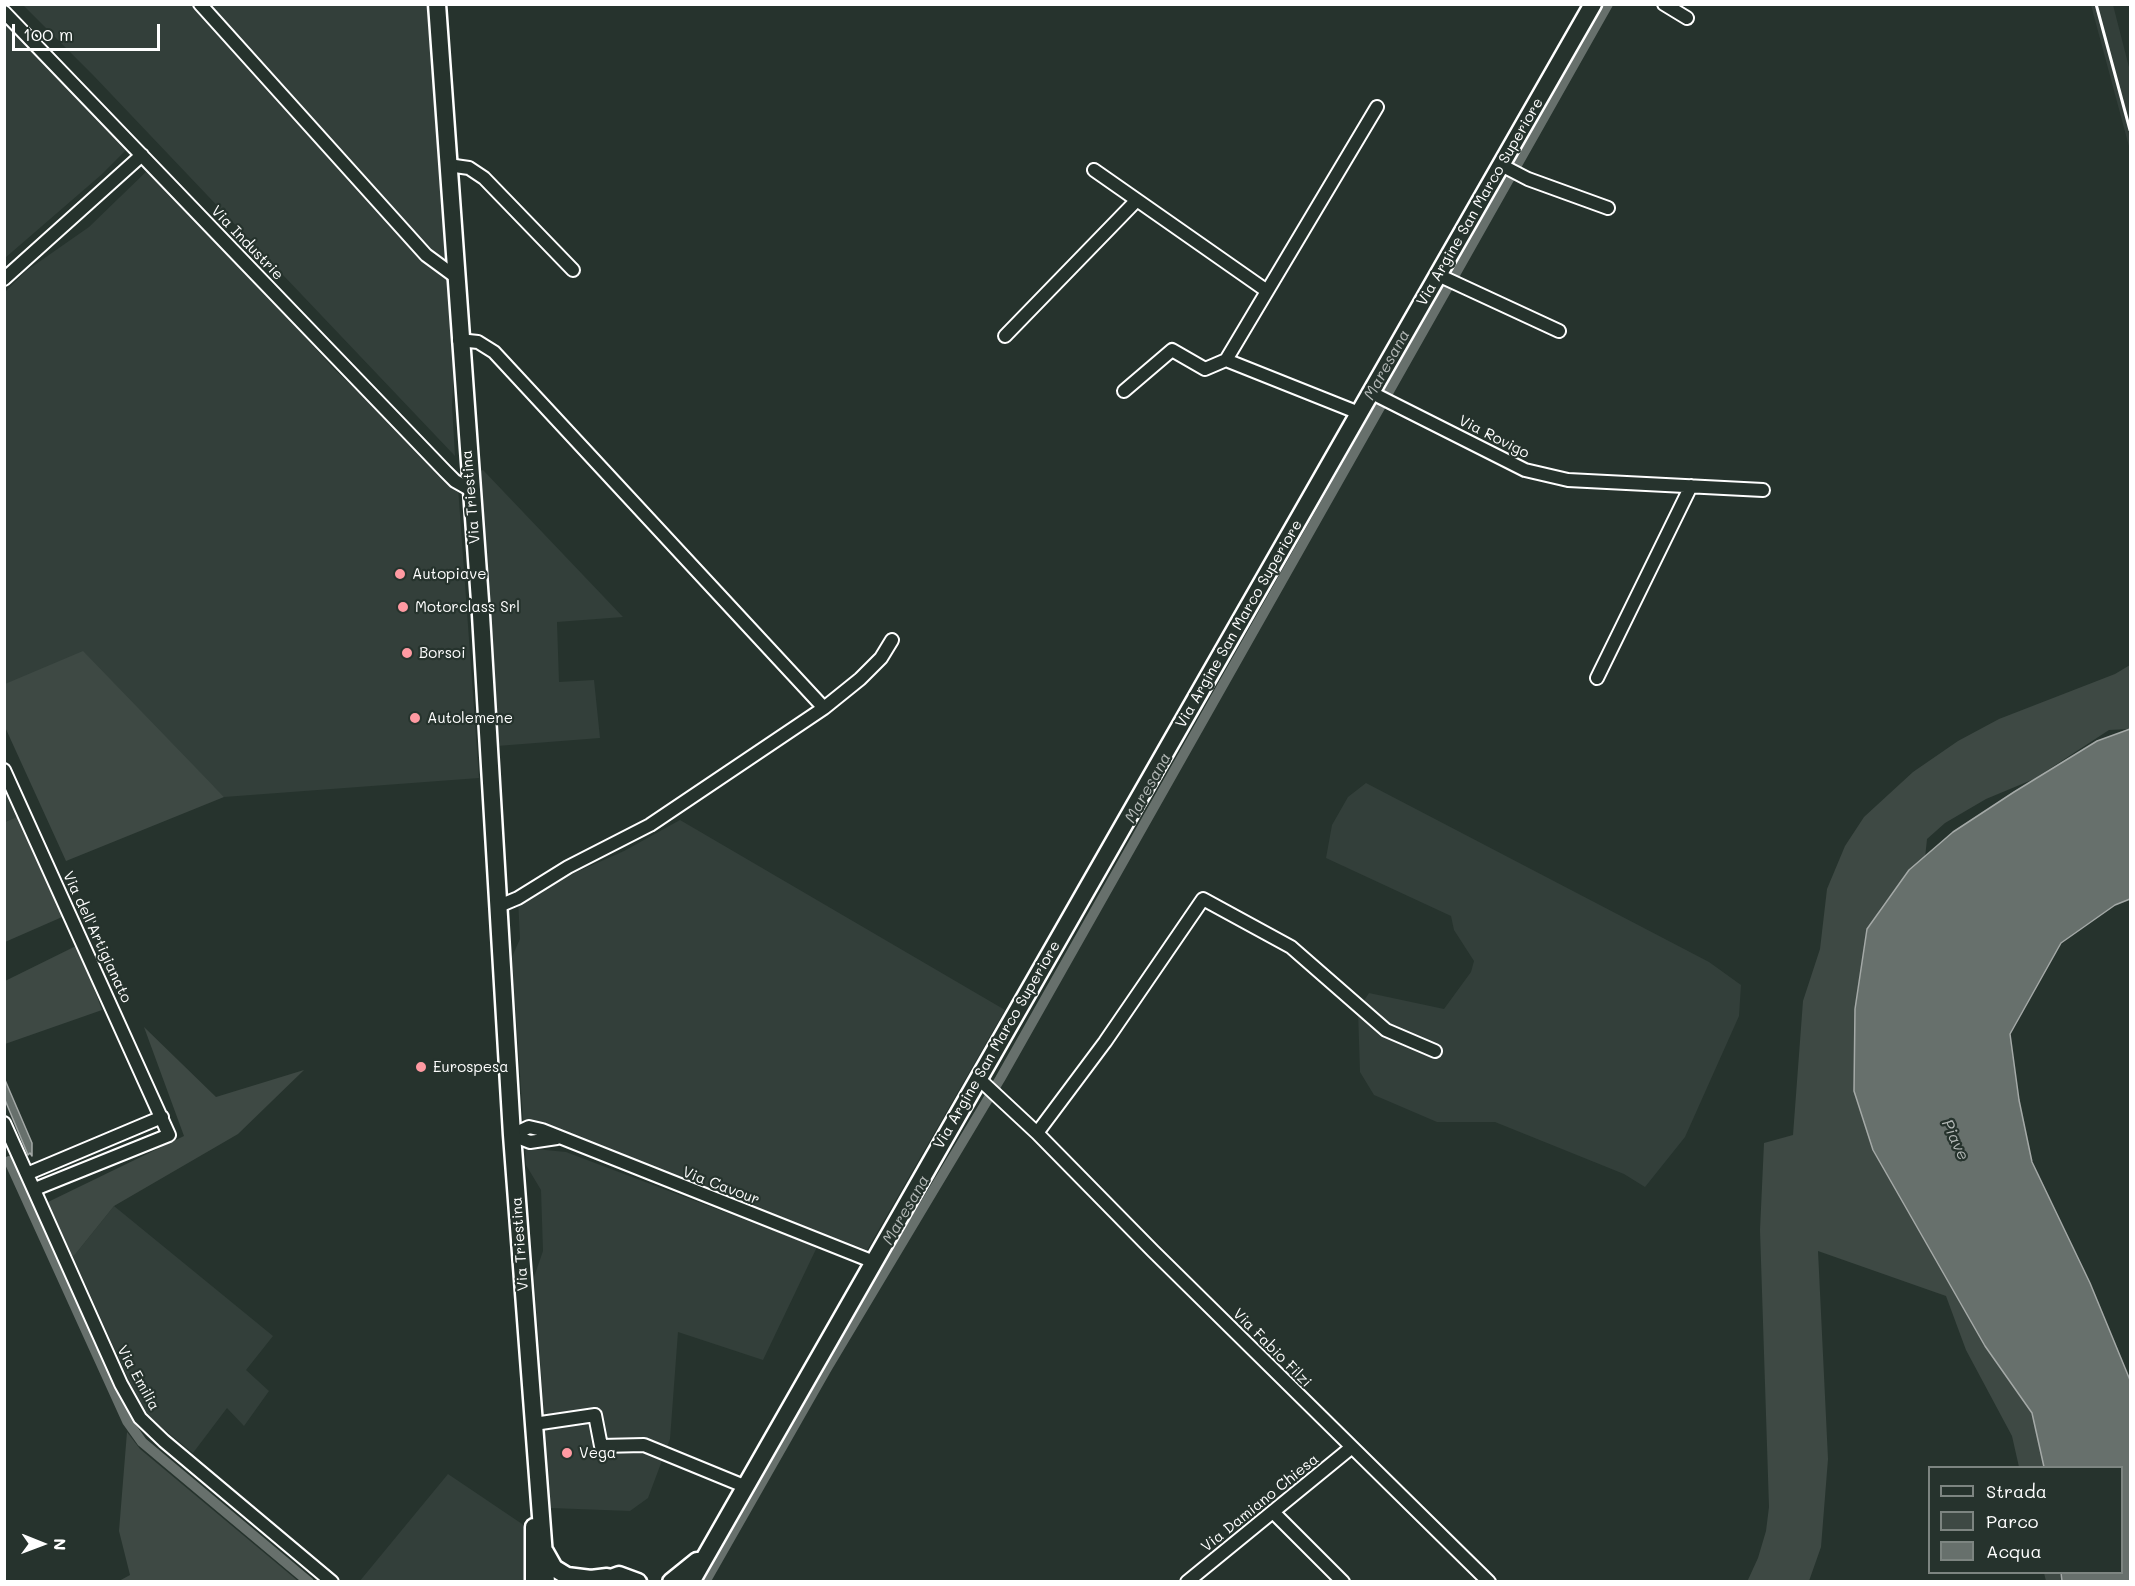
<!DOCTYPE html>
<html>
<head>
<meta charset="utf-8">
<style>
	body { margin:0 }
	#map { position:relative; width:2135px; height:1586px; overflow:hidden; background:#26332d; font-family:Mali,sans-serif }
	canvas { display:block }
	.frame { position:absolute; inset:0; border:6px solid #fff; pointer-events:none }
	.legend { position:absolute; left:1928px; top:1466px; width:195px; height:108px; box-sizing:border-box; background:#26332d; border:2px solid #7d8581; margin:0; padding:8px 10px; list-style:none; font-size:18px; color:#fff }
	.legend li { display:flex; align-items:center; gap:12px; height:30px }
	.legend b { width:30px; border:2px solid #7d8581 }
	.north { position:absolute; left:12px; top:1514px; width:60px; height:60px; -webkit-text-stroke:4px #26332d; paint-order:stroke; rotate:91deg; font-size:16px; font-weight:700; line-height:24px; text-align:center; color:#fff }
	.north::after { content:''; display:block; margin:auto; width:21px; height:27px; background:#fff; clip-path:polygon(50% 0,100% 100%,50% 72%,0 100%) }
	.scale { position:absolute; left:12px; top:24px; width:148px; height:27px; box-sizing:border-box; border:3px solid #fff; border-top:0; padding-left:8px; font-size:18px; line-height:21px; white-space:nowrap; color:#fff; -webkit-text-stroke:4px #26332d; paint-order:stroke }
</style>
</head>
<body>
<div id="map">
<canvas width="2135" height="1586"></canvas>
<div class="frame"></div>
<ul class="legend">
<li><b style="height:8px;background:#26332d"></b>Strada</li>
<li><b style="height:16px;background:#3e4944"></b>Parco</li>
<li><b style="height:16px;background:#67706c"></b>Acqua</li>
</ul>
<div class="north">N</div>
<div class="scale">100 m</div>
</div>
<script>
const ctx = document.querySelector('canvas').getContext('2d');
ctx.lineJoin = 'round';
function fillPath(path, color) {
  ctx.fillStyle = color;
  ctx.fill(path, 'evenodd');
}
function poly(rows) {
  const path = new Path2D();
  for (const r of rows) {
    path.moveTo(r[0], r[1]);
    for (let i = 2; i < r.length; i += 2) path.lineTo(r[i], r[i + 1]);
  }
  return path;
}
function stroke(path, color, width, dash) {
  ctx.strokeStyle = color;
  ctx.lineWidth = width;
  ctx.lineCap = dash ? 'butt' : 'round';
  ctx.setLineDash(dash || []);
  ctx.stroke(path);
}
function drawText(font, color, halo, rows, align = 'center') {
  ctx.font = font + ' Mali,sans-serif';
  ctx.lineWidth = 4.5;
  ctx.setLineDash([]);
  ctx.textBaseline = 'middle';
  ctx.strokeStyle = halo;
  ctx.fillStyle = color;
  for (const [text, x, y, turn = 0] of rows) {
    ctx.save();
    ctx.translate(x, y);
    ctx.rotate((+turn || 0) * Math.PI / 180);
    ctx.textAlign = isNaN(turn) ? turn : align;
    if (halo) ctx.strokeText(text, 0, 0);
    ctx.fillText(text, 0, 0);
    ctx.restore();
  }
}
fillPath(poly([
	[23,5,427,5,454,373,452,405,455,456,93,75],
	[2091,5,2113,5,2130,71,2130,150],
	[4,14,131,145,101,175,5,258],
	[151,167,334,369,458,487,479,778,224,797,214,787,5,684,5,292,26,271,89,227],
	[483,470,623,617,557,622,559,682,594,680,600,738,497,746,477,472],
	[4,779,21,815,5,822,4,822],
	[1366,783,1709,962,1741,985,1739,1016,1685,1137,1645,1187,1624,1174,1495,1122,1437,1122,1374,1095,1360,1072,1358,1010,1369,993,1444,1009,1471,972,1474,961,1454,930,1451,916,1326,858,1332,825,1348,797],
	[680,820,1005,1010,867,1250,571,1138,524,1133,512,957,520,939,518,898,624,851],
	[525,1148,566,1152,817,1247,763,1360,678,1332,670,1439,648,1498,630,1511,551,1508,534,1277,543,1251,541,1190,526,1165],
	[114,1206,273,1336,246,1370,269,1391,244,1426,227,1408,193,1453,143,1412,73,1257],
	[448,1474,531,1530,535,1581,359,1582]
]), '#333f3a');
fillPath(poly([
	[83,651,224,797,66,861,5,727,5,684],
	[2130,665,2130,729,2109,730,2034,779,1986,799,1945,823,1927,839,1925,858,1913,875,1894,890,1880,909,1870,934,2032,1380,2051,1467,2019,1467,2012,1436,1966,1350,1946,1296,1818,1251,1828,1459,1821,1547,1809,1581,1747,1582,1758,1558,1766,1531,1769,1507,1760,1230,1764,1143,1793,1135,1803,1001,1820,949,1827,889,1845,846,1864,817,1913,772,1958,741,1999,719,2115,674],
	[21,815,69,914,5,942,5,822],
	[78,945,102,1010,5,1044,5,981],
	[144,1027,216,1097,304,1070,238,1134,114,1206,73,1257,48,1202,184,1136],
	[127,1432,140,1449,298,1581,119,1581,130,1575,119,1531],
	[2044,1573,2060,1573,2062,1581,2046,1581]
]), '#3e4944');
const water = poly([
	[2130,729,2130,899,2115,905,2061,943,2010,1034,2019,1100,2032,1162,2090,1283,2130,1380,2130,1581,2062,1581,2061,1573,2122,1572,2122,1468,2044,1467,2032,1413,1985,1346,1873,1150,1854,1091,1855,1009,1867,929,1909,870,1953,832,2014,792,2097,741,2130,729],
	[5,1080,32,1143,32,1156,30,1153,28,1155,5,1100,5,1080]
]);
fillPath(water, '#67706c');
stroke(water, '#a4a9a7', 1.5);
stroke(poly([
	[9,1161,127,1421,142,1442,309,1582],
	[705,1582,827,1368,1000,1079,1608,4]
]), '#67706c', 10);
const street = poly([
	[200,4,426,255,456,277],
	[1664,4,1687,18],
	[4,12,445,471,455,481,471,490],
	[448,165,469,168,484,178,573,270],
	[1501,165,1528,179,1608,208],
	[1094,170,1267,291],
	[1438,275,1559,331],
	[4,279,142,155],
	[1005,336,1137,200],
	[459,340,478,342,494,352,824,708,650,825,568,867,518,898,499,906],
	[1124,391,1172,350,1205,369,1226,360],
	[1372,393,1525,470,1568,480,1763,490],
	[1359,413,1226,360,1377,107],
	[1597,678,1691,486],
	[824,708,860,679,881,658,892,640],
	[4,770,169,1135,35,1189],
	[978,1078,1037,1133,1153,1251,1489,1582],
	[4,1123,121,1384,140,1418,164,1441,332,1582],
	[1037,1133,1105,1042,1203,899,1291,947,1386,1030,1435,1051],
	[557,1138,530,1142,512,1135,529,1127,542,1130,874,1262],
	[29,1173,162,1117],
	[534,1424,595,1415,601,1446,644,1445,744,1486],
	[1274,1513,1343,1582],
	[1187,1582,1352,1447]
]);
const secondary = poly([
	[437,4,481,615,512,1135,546,1582],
	[545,1552,554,1568,567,1576,591,1579,607,1577],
	[534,1582,534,1527],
	[600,1582,619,1575,638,1582],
	[671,1582,697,1561],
	[691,1582,1593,4]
]);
stroke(street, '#fff', 16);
stroke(secondary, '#fff', 21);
stroke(street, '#26332d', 12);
stroke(secondary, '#26332d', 16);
stroke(poly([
	[2096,4,2130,130]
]), '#fff', 3);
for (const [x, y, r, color] of [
	[400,574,6,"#ff9aa2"],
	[403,607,6,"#ff9aa2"],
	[407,653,6,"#ff9aa2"],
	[415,718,6,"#ff9aa2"],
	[421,1067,6,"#ff9aa2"],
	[567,1453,6,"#ff9aa2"]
]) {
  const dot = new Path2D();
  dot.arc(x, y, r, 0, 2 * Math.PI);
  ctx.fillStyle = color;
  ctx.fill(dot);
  stroke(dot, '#26332d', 2);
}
drawText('15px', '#fff', '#26332d', [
	["Via Argine San Marco Superiore",1480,202,-60],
	["Via Industrie",247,243,46],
	["Via Rovigo",1494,437,27],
	["Via Triestina",471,497,-95],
	["Via Argine San Marco Superiore",1239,624,-60],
	["Via dell'Artigianato",97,937,65],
	["Via Argine San Marco Superiore",997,1045,-60],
	["Via Cavour",721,1186,21],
	["Via Triestina",520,1244,-94],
	["Via Fabio Filzi",1272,1348,45],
	["Via Emilia",138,1378,61],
	["Via Damiano Chiesa",1260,1503,-39]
]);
drawText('15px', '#fff', '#26332d', [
	["Autopiave",412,574],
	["Motorclass Srl",415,607],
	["Borsoi",419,653],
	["Autolemene",427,718],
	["Eurospesa",433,1067],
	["Vega",579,1453]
], 'left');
drawText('italic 16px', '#b3b8b6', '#26332d', [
	["Maresana",1387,365,-61],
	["Maresana",1148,788,-61],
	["Piave",1955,1140,65],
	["Maresana",906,1210,-60]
]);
</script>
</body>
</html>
